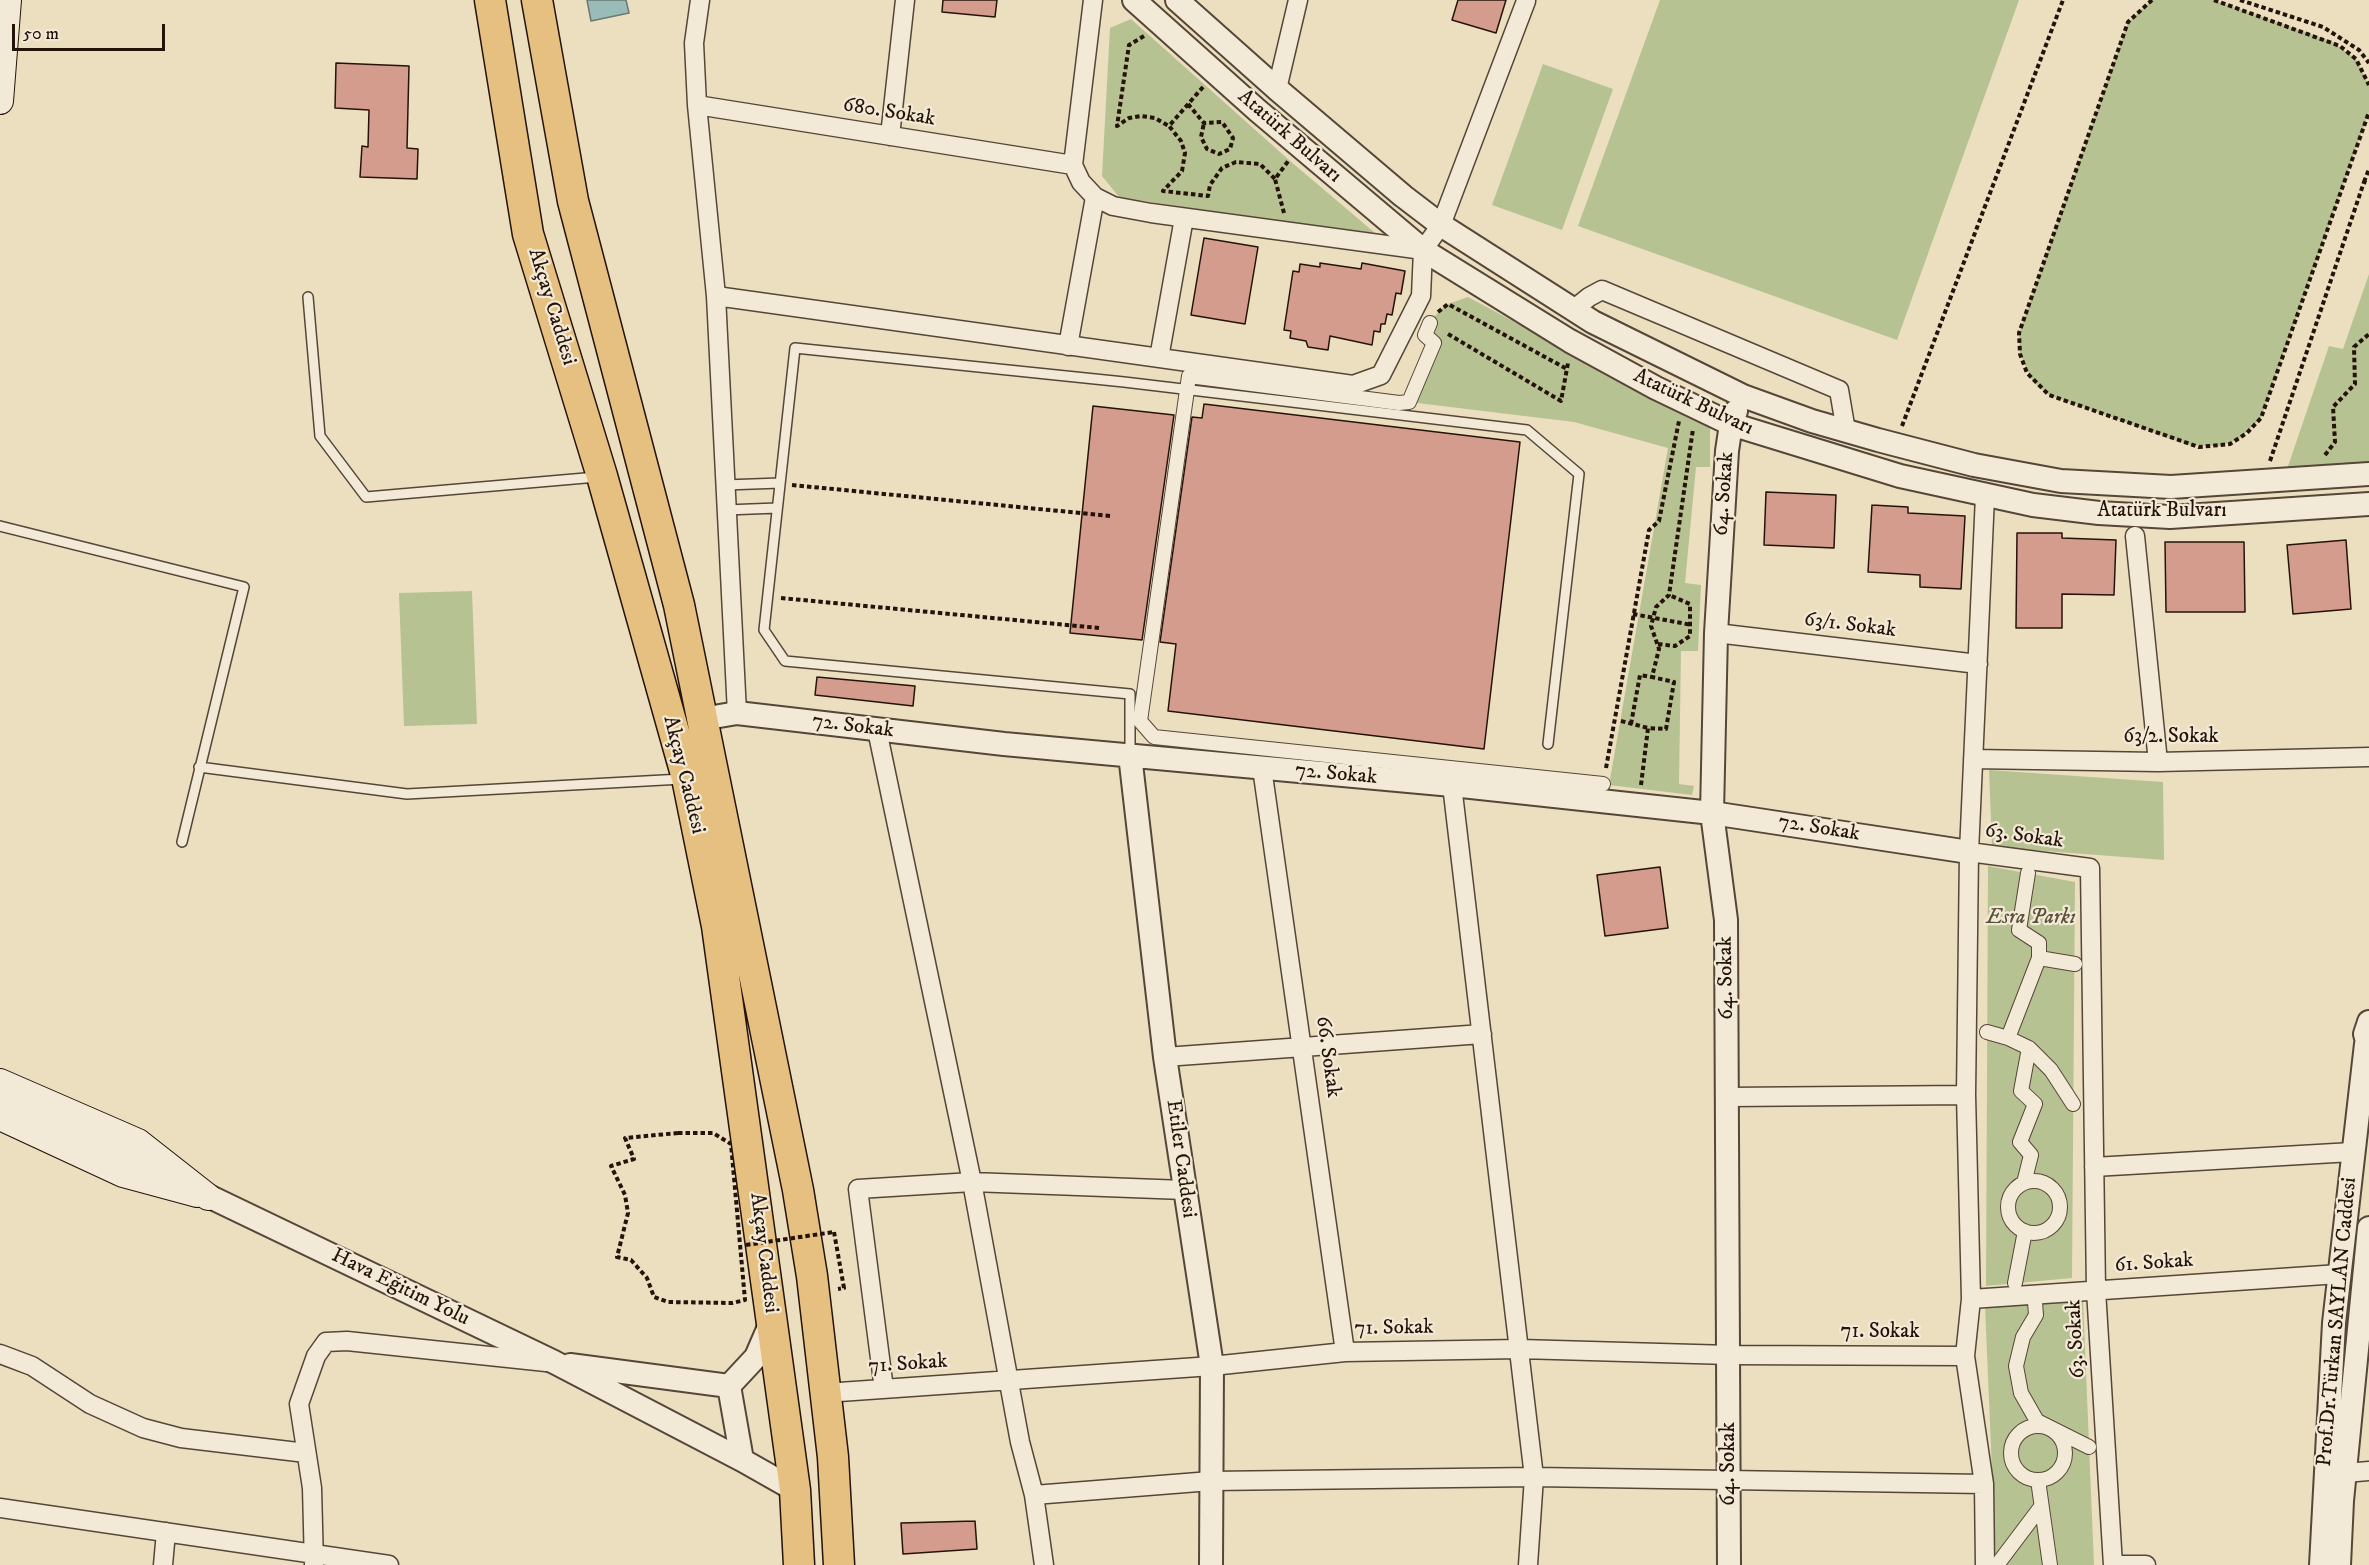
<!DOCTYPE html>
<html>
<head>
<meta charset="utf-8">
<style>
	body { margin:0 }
	#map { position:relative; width:2369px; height:1565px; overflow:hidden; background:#ebdfc0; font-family:"IM FELL DW Pica",serif }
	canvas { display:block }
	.scale { position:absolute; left:12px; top:24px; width:153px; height:27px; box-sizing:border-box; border:3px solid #25130a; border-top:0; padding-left:8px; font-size:18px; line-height:21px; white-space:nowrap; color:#25130a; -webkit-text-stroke:4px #f2ead6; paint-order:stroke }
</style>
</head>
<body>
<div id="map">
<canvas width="2369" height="1565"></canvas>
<div class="scale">50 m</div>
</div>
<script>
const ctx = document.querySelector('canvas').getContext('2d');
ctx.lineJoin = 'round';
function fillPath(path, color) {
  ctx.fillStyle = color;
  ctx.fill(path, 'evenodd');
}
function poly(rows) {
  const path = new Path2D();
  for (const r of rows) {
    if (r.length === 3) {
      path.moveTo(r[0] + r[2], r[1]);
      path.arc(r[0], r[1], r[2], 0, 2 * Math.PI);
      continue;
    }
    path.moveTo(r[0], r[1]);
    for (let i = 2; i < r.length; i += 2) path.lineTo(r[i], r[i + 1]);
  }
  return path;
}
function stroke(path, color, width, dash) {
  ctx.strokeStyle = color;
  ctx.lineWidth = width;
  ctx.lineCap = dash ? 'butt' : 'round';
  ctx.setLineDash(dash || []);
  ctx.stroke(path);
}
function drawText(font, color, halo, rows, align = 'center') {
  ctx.font = font + ' "IM FELL DW Pica",serif';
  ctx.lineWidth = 4.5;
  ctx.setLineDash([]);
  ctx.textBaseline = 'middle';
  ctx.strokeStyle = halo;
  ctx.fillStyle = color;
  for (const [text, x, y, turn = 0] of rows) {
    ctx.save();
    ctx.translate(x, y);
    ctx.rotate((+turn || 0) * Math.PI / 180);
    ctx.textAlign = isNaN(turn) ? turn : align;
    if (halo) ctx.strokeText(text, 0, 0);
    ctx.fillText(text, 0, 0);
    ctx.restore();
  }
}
fillPath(poly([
	[1660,0,2019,0,1897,340,1578,226],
	[2152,0,2214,0,2331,41,2356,59,2369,85,2369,112,2261,418,2239,439,2220,446,2189,445,2049,395,2033,382,2020,354,2019,333,2128,22],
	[1131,19,1289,160,1375,233,1286,223,1119,197,1102,176,1110,28],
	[1543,64,1613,89,1562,230,1492,205],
	[2369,274,2369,469,2285,475,2329,346,2343,349],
	[1468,297,1710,427,1710,467,1696,467,1685,583,1701,585,1698,651,1681,651,1679,784,1694,786,1692,795,1609,785,1668,448,1574,422,1409,402,1434,343,1425,335,1433,318,1445,305],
	[472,591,477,724,404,726,399,593],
	[1989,770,2163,782,2164,860,1992,847],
	[1988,866,2075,882,2072,1278,1986,1286],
	[2083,1299,2094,1565,1996,1565,1985,1306]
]), '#b7c293');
const water = poly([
	[587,0,626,0,629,13,591,21,587,0]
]);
fillPath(water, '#99bcb8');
stroke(water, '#6b7872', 1.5);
const building = poly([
	[943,0,997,0,995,17,942,12,943,0],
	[1458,0,1506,0,1496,33,1452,20,1458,0],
	[336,63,409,66,407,148,418,149,417,179,360,177,362,146,368,147,369,110,335,108,336,63],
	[1204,238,1258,247,1245,324,1191,315,1204,238],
	[1320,263,1361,269,1362,263,1405,271,1401,294,1396,293,1392,315,1387,314,1385,324,1381,324,1380,332,1374,331,1372,345,1330,336,1328,350,1308,347,1306,341,1290,338,1291,331,1284,330,1293,271,1299,272,1300,264,1320,267,1320,263],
	[1204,404,1520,442,1484,749,1168,711,1176,644,1160,642,1192,417,1202,418,1204,404],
	[1093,406,1174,415,1142,640,1070,633,1093,406],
	[1766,492,1836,495,1834,548,1764,545,1766,492],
	[1872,505,1908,507,1908,513,1965,516,1961,589,1920,587,1920,575,1868,572,1872,505],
	[2017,533,2062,533,2062,538,2116,540,2114,595,2062,594,2062,628,2016,628,2017,533],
	[2346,540,2351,609,2293,614,2287,545,2346,540],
	[2165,542,2244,542,2245,612,2166,612,2165,542],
	[817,677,915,686,913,706,815,695,817,677],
	[1660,867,1668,928,1605,936,1597,875,1660,867],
	[975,1521,977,1549,903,1554,901,1523,975,1521]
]);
fillPath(building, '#d49c8d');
stroke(building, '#25130a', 1.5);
const service = poly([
	[308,297,320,436,366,497,597,477],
	[725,485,780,483],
	[726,510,777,508],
	[0,526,244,587,182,842],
	[1130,755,1130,694,785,661,764,630,795,348,1124,382,1527,430,1579,474,1548,744],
	[199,767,407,794,682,779]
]);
const pedestrian = poly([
	[1430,323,1425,335,1434,343,1409,402,1399,403,1189,376,1140,721,1154,737,1603,784],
	[2028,873,2019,930,2039,943,2039,958,2075,964],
	[1987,1032,2008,1038,2039,958],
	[2008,1038,2029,1048,2051,1070,2073,1104],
	[2034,1207,26],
	[2024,1183,2031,1155,2020,1142,2035,1104,2021,1091,2029,1048],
	[2015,1283,2025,1231],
	[2035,1302,2036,1315,2023,1337,2016,1366,2021,1393,2037,1421,2089,1447],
	[2038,1453,27],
	[2038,1480,2050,1565],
	[1997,1565,2040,1508]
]);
const minor = poly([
	[700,0,694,43,697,105,716,296,737,713],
	[1093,0,1073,165,1081,182,1095,197,1113,206,1151,213,1423,250],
	[1277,89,1298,0],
	[697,105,1073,165],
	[890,136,905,0],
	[716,296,1353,385,1381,375,1421,296,1423,250,1441,225,1526,1],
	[1573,310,1589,297,1602,290,1839,390,1846,431],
	[1068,346,1095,197],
	[1159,358,1184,218],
	[2135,536,2158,762],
	[1716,633,1978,664],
	[877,730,972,1182,1020,1442,1034,1495,1044,1565],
	[1973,759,2158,762,2369,757],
	[1262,768,1345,1352],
	[1452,785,1534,1477,1528,1565],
	[1969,852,2090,868,2096,1290,2113,1565],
	[1165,1057,1482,1034],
	[1728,1097,1966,1095],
	[2094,1167,2352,1152],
	[1971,1299,2339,1274],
	[0,1354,32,1366,90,1404,143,1428,181,1438,306,1453],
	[884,1389,858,1189,972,1182,1184,1190],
	[825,1393,1212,1366,1345,1352,1520,1349,1730,1355,1965,1356],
	[2345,1473,2369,1471],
	[1034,1495,1211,1481,1534,1477,1984,1484],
	[0,1508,389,1565],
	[163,1565,166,1532],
	[314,1565,312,1488,299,1404,316,1356,326,1342,347,1341,546,1362],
	[1985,1565,1984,1484,1965,1356,1971,1299,1966,1095,1969,852,1985,496],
	[2113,1565,2146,1565]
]);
const tertiary = poly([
	[1134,0,1257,110,1423,250,1570,341,1656,388,1731,424,1900,476,2033,505,2099,513,2170,517,2369,504],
	[1177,0,1277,89,1403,196,1441,225,1593,322,1743,396,1812,421,1878,440,1974,465,2061,481,2171,487,2369,474],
	[702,719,737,713,1004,744,1452,785,1712,813,1969,852],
	[1130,755,1165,1057,1212,1366,1211,1565],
	[2369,1022,2365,1034,2369,1049],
	[0,1096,554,1362,742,1460,795,1490],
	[570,1365,729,1386,756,1357,772,1320],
	[729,1386,742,1460],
	[1729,1565,1726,920,1712,813,1716,633,1727,451,1731,424,1736,411],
	[2321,1565,2334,1323,2366,1044],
	[2339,1565,2342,1501,2369,1228]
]);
const secondary = poly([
	[0,101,8,0],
	[0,1082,138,1142,208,1197],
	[0,1117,123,1174,197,1194]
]);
const trunk = poly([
	[490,0,528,234,602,476,687,778,717,926,795,1490,799,1565],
	[537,0,573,201,679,605,798,1190,812,1276,833,1457,839,1565]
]);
stroke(service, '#564638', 12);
stroke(pedestrian, '#564638', 16);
stroke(minor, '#564638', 21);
stroke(tertiary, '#564638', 26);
stroke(secondary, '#25130a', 28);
stroke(trunk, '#25130a', 33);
stroke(poly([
	[2152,0,2128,22,2019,333,2020,354,2027,373,2049,395,2199,447,2230,444,2247,433,2261,418,2369,112],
	[2214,0,2340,46,2356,59,2369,85],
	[2240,0,2323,27,2359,50,2369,63],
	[1144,36,1129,45,1117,126,1129,118,1141,116,1155,118,1169,126],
	[1203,87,1169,126,1181,141,1185,153,1182,171,1163,191,1208,196,1210,185,1222,168,1236,162,1260,164,1275,179],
	[1188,104,1204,123,1222,122,1233,138,1230,149,1219,154,1207,149,1201,137,1204,123],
	[2364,182,2369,169],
	[1284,213,1275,179,1289,160],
	[1438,312,1448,304,1567,369],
	[1448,334,1561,401,1568,363],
	[1902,426,2063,0],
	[2325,455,2335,442,2333,407,2355,384,2354,347,2369,334],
	[2270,461,2364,182,2369,184],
	[792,485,1111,516],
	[781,598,1099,628],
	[1633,614,1692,625],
	[1658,644,1675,646,1690,636,1690,604,1669,595],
	[1621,721,1648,728],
	[1631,724,1640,675,1652,677],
	[1606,768,1649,530,1659,521,1679,421],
	[1641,785,1648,728,1666,729,1674,682,1652,677,1659,649,1651,626,1656,607,1669,595,1693,429],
	[678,1133,713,1133,731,1144,745,1300,732,1303,668,1302,654,1297,647,1278,631,1260,617,1257,628,1213,625,1195,611,1166,634,1159,625,1138,678,1133],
	[834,1232,844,1288,838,1289]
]), '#25130a', 4, [4.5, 3]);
stroke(service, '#f2ead6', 9);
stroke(pedestrian, '#f2ead6', 14);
stroke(minor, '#f2ead6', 18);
stroke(tertiary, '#f2ead6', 22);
stroke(secondary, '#f2ead6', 26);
stroke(trunk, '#e6c080', 30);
stroke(poly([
	[746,1245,834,1232]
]), '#25130a', 4, [4.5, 3]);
drawText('21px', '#25130a', '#f2ead6', [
	["680. Sokak",889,113,9],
	["Atatürk Bulvarı",1289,137,41],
	["Akçay Caddesi",551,307,73],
	["Atatürk Bulvarı",1693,403,25],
	["64. Sokak",1725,494,-86],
	["Atatürk Bulvarı",2162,512],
	["63/1. Sokak",1850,626,7],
	["72. Sokak",853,727,7],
	["63/2. Sokak",2171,738],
	["Akçay Caddesi",683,775,76],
	["72. Sokak",1336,775,5],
	["72. Sokak",1819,829,9],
	["63. Sokak",2024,837,8],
	["64. Sokak",1727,978,-91],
	["66. Sokak",1327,1057,82],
	["Etiler Caddesi",1180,1159,82],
	["Akçay Caddesi",763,1253,83],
	["61. Sokak",2154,1264,-4],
	["Hava Eğitim Yolu",400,1288,26],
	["Prof.Dr.Türkan SAYLAN Caddesi",2338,1322,-85],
	["71. Sokak",1394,1329,-1],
	["71. Sokak",1880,1333],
	["63. Sokak",2077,1339,-93],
	["71. Sokak",908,1365,-4],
	["64. Sokak",1730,1464,-90]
]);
drawText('italic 21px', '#58503a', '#f2ead6', [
	["Esra Parkı",2031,919]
]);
</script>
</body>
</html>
